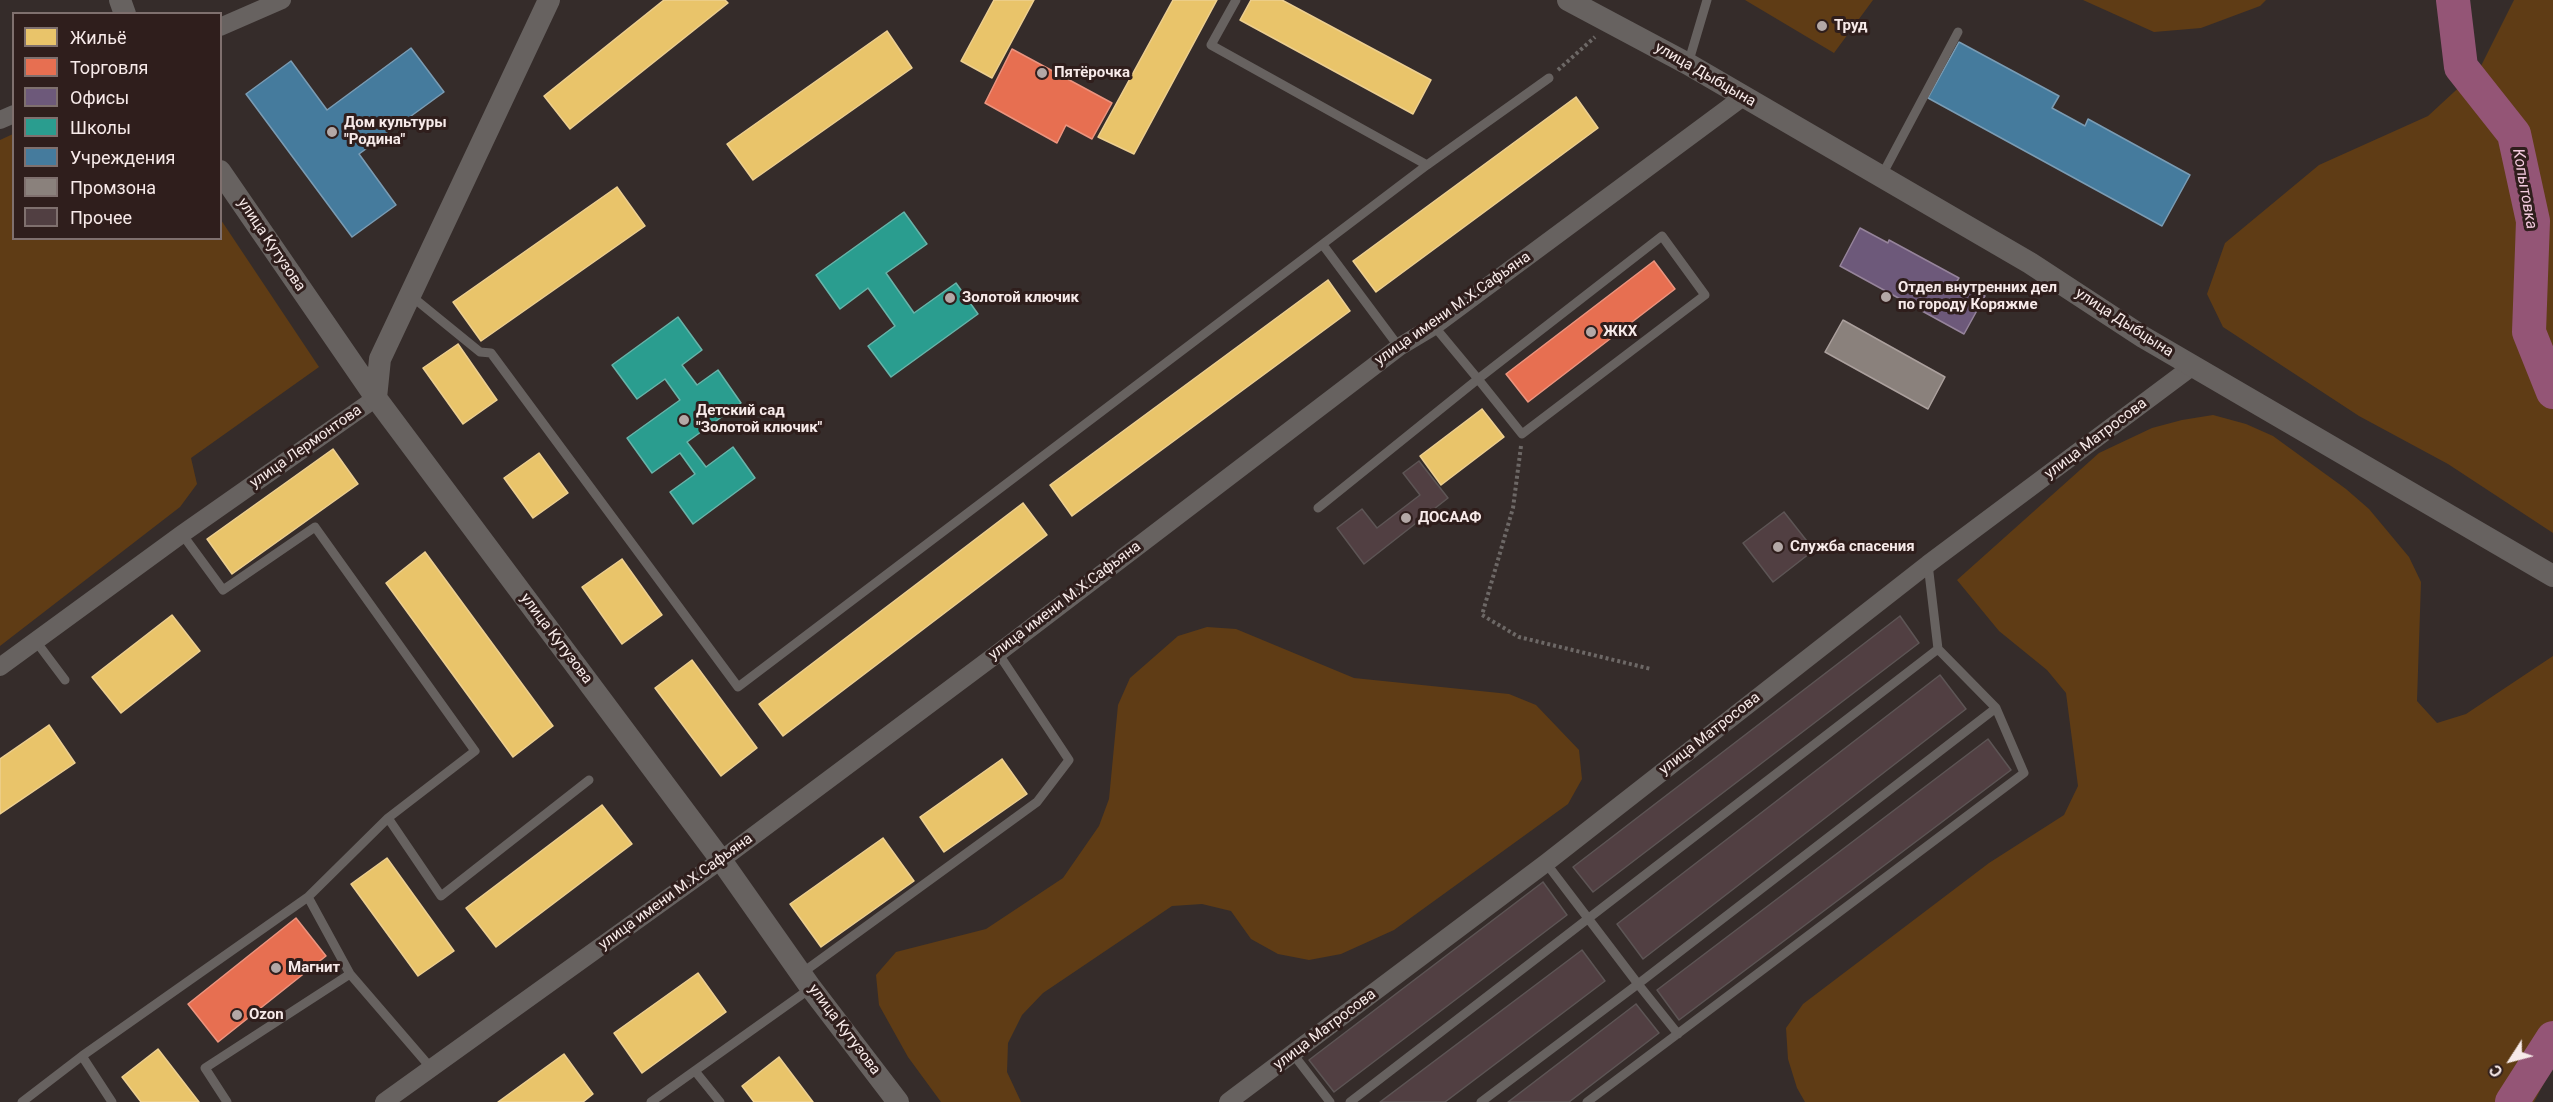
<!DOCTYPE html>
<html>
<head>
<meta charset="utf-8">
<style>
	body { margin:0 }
	#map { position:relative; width:2553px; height:1102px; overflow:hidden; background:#352c2a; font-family:Roboto,sans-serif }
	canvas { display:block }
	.legend { position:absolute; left:12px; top:12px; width:210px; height:228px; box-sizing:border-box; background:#2f1e1c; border:2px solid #7f706e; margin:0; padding:8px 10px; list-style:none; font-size:18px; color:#f7eae9 }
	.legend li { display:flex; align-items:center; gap:12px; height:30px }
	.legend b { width:30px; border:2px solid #7f706e }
	.north { position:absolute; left:2481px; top:1030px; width:60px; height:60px; -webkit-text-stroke:4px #2f1e1c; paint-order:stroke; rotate:234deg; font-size:16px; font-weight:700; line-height:24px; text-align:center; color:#f7eae9 }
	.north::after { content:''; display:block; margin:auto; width:21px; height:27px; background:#f7eae9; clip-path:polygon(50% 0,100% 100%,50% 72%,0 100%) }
</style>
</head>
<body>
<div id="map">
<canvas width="2553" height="1102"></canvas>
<ul class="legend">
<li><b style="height:16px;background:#e9c46a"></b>Жильё</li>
<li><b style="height:16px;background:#e76f51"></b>Торговля</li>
<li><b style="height:16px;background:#6d597a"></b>Офисы</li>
<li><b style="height:16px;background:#2a9d8f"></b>Школы</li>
<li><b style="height:16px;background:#457b9d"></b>Учреждения</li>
<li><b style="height:16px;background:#8a817c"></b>Промзона</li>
<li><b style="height:16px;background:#513f42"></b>Прочее</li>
</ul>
<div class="north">С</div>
</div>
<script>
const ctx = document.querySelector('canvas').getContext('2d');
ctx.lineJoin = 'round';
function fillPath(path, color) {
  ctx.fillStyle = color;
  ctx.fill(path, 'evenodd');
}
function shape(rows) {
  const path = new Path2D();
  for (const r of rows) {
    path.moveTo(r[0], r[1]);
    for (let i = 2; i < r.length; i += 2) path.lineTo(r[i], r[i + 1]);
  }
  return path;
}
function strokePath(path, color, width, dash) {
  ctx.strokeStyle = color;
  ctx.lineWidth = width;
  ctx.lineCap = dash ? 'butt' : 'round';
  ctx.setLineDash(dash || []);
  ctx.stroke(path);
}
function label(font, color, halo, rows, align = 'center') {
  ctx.font = font + ' Roboto,sans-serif';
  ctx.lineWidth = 6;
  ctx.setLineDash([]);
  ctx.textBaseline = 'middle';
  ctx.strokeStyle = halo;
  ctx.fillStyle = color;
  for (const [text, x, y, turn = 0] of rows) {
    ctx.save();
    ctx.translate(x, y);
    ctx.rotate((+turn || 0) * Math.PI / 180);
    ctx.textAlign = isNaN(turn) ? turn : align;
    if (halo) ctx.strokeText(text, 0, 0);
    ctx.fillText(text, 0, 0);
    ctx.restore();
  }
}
fillPath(shape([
	[1745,0,1873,0,1834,53],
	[2083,0,2266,0,2260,6,2201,28,2154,32],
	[2514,0,2553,0,2553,533,2448,464,2359,416,2223,327,2207,294,2225,243,2319,165,2428,116,2480,68],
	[13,134,14,238,220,238,221,220,319,367,191,458,197,484,180,507,0,646,0,140],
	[2213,415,2246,424,2273,436,2346,489,2369,509,2409,557,2421,582,2417,701,2437,723,2466,714,2553,656,2553,1066,2534,1102,1805,1102,1797,1088,1788,1059,1786,1028,1803,1004,1989,863,2064,815,2078,786,2066,693,2047,670,1999,631,1957,580,2099,453,2152,428,2182,420],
	[1207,627,1236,629,1354,678,1509,694,1536,705,1579,750,1582,779,1568,804,1394,930,1341,954,1309,960,1278,954,1251,939,1231,911,1202,904,1172,906,1043,993,1022,1015,1008,1043,1007,1072,1021,1102,941,1102,908,1057,879,1005,876,975,896,952,986,929,1063,878,1099,826,1109,799,1118,705,1130,678,1178,636]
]), '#5f3c15');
const homes = shape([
	[664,0,725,0,728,3,570,129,544,96,664,0],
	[994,0,1034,0,992,78,961,61,994,0],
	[1173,0,1217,0,1134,154,1098,137,1173,0],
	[1251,0,1282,0,1431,80,1413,114,1240,20,1251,0],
	[887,31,912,68,753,180,727,144,887,31],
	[1576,97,1598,128,1376,292,1353,261,1576,97],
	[617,187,645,226,481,341,453,302,617,187],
	[1328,280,1350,311,1072,516,1050,485,1328,280],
	[458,344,497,400,463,424,423,368,458,344],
	[1482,409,1504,437,1441,485,1420,456,1482,409],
	[333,449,358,484,232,574,207,539,333,449],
	[539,453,568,493,533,518,504,478,539,453],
	[1023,503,1047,535,783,736,759,704,1023,503],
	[425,552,553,726,513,757,386,583,425,552],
	[622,559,662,615,622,644,582,587,622,559],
	[172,615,200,651,121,713,92,677,172,615],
	[692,660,757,748,721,776,655,688,692,660],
	[49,725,75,763,0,814,0,759,49,725],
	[1002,759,1027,794,944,852,920,817,1002,759],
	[602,805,632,844,496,947,466,908,602,805],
	[883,838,914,881,821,947,790,904,883,838],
	[387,858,454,951,418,976,351,884,387,858],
	[698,973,726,1012,642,1073,614,1033,698,973],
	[158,1049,199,1102,141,1102,122,1077,158,1049],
	[564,1054,593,1094,583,1102,498,1102,564,1054],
	[779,1057,813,1102,754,1102,742,1086,779,1057]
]);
fillPath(homes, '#e9c46a');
strokePath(homes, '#edcf90', 1.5);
const shops = shape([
	[1012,49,1112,103,1092,139,1066,125,1057,143,985,103,1012,49],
	[1654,261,1675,289,1528,402,1506,374,1654,261],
	[296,918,326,956,218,1042,188,1004,296,918]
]);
fillPath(shops, '#e76f51');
strokePath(shops, '#ec947f', 1.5);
const offices = shape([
	[1860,228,1888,243,1889,240,1959,278,1957,281,1985,296,1964,334,1840,266,1860,228]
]);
fillPath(offices, '#6d597a');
strokePath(offices, '#96849b', 1.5);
const schools = shape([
	[904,212,927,244,886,273,914,313,956,283,978,314,891,377,868,346,895,326,868,288,840,309,816,275,904,212],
	[678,317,702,350,682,365,697,385,718,370,741,403,687,442,706,467,733,447,755,478,693,524,670,492,695,474,680,453,652,473,627,438,680,400,665,379,637,399,612,365,678,317]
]);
fillPath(schools, '#2a9d8f');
strokePath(schools, '#68b4aa', 1.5);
const public = shape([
	[1959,42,2059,96,2052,108,2085,126,2088,119,2190,175,2162,226,1928,98,1959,42],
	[411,48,444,92,359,154,396,205,352,237,246,94,291,61,327,110,411,48]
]);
fillPath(public, '#457b9d');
strokePath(public, '#7a9cb4', 1.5);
const industry = shape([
	[1843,320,1945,377,1928,409,1825,352,1843,320]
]);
fillPath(industry, '#8a817c');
strokePath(industry, '#aba09d', 1.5);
strokePath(shape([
	[2453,0,2461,67,2514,134,2533,221,2529,332,2553,392],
	[2512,1102,2553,1038]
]), '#945576', 34);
const building = shape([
	[1419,461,1448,498,1364,564,1337,528,1362,509,1377,528,1420,495,1403,473,1419,461],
	[1784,512,1814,550,1773,582,1743,543,1784,512],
	[1900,616,1919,643,1593,892,1573,867,1900,616],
	[1940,675,1966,709,1643,959,1617,924,1940,675],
	[1988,739,2011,770,1679,1020,1657,990,1988,739],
	[1543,882,1567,915,1334,1092,1309,1060,1543,882],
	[1582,950,1605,981,1445,1102,1380,1102,1582,950],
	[1636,1004,1659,1033,1569,1102,1508,1102,1636,1004]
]);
fillPath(building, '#513f42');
strokePath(building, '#5d5555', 1.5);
strokePath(shape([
	[1558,70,1595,37],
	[1521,446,1513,508,1482,615,1519,637,1651,669]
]), '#6d6866', 4, [3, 3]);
strokePath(shape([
	[1688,64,1707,0],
	[1427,165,1549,78],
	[1881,177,1958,32],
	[1323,245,1399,347],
	[410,295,480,352,491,353,738,687,1427,165,1211,45,1236,0],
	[1318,508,1478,379,1662,236,1705,295,1522,434,1478,379,1434,326],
	[1928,564,1938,649],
	[35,640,65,680],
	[388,818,441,896,589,780],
	[1546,863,1638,984,1996,708,2024,773,1587,1102],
	[308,897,350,974,431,1068],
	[802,973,1037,802,1069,760,998,653],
	[1293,1054,1330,1102],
	[82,1056,112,1102],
	[695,1071,720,1102],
	[22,1102,82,1056,308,897,388,818,475,751,315,527,223,590,182,534],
	[227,1102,205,1068,350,974],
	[651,1102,811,988],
	[1350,1102,1938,649,1996,708],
	[1481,1102,1638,984,1678,1034]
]), '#676260', 9);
strokePath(shape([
	[220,27,282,0],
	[0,120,14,114],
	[0,667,182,534,376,398],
	[384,1102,721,860,998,653,1399,347,1434,326,1743,97],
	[1228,1102,1546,863,1928,564,2193,366]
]), '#676260', 18);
strokePath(shape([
	[120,0,125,14],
	[1568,0,1688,64,2030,263,2143,337,2553,576],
	[220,171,376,398,721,860,811,988,898,1102],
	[376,398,380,359,549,0]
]), '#676260', 22);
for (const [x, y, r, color] of [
	[1822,26,6,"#b3a8a6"],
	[1042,73,6,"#b3a8a6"],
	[332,132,6,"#b3a8a6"],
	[1886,297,6,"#b3a8a6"],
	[950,298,6,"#b3a8a6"],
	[1591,332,6,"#b3a8a6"],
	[684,420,6,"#b3a8a6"],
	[1406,518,6,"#b3a8a6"],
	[1778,547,6,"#b3a8a6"],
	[276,968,6,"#b3a8a6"],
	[237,1015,6,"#b3a8a6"]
]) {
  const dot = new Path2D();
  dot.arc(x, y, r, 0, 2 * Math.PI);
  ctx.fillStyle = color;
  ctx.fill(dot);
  strokePath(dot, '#2f1e1c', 2);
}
label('bold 15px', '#f7eae9', '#2f1e1c', [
	["Труд",1834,26],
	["Пятёрочка",1054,73],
	["Дом культуры",344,123],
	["\"Родина\"",344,140],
	["Отдел внутренних дел",1898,288],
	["по городу Коряжме",1898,305],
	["Золотой ключик",962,298],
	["ЖКХ",1603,332],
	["Детский сад",696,411],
	["\"Золотой ключик\"",696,428],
	["ДОСААФ",1418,518],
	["Служба спасения",1790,547],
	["Магнит",288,968],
	["Ozon",249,1015]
], 'left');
label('15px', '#f7eae9', '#2f1e1c', [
	["улица Дыбцына",1705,75,30],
	["улица Кутузова",271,245,56],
	["улица имени М.Х.Сафьяна",1453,309,-35],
	["улица Дыбцына",2124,323,33],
	["улица Матросова",2096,439,-37],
	["улица Лермонтова",306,447,-35],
	["улица имени М.Х.Сафьяна",1065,601,-37],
	["улица Кутузова",556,639,53],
	["улица Матросова",1710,734,-38],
	["улица имени М.Х.Сафьяна",676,892,-36],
	["улица Кутузова",844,1030,53],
	["улица Матросова",1325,1030,-37]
]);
label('italic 16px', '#f3cade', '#2f1e1c', [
	["Копытовка",2524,189,80]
]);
</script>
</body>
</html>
